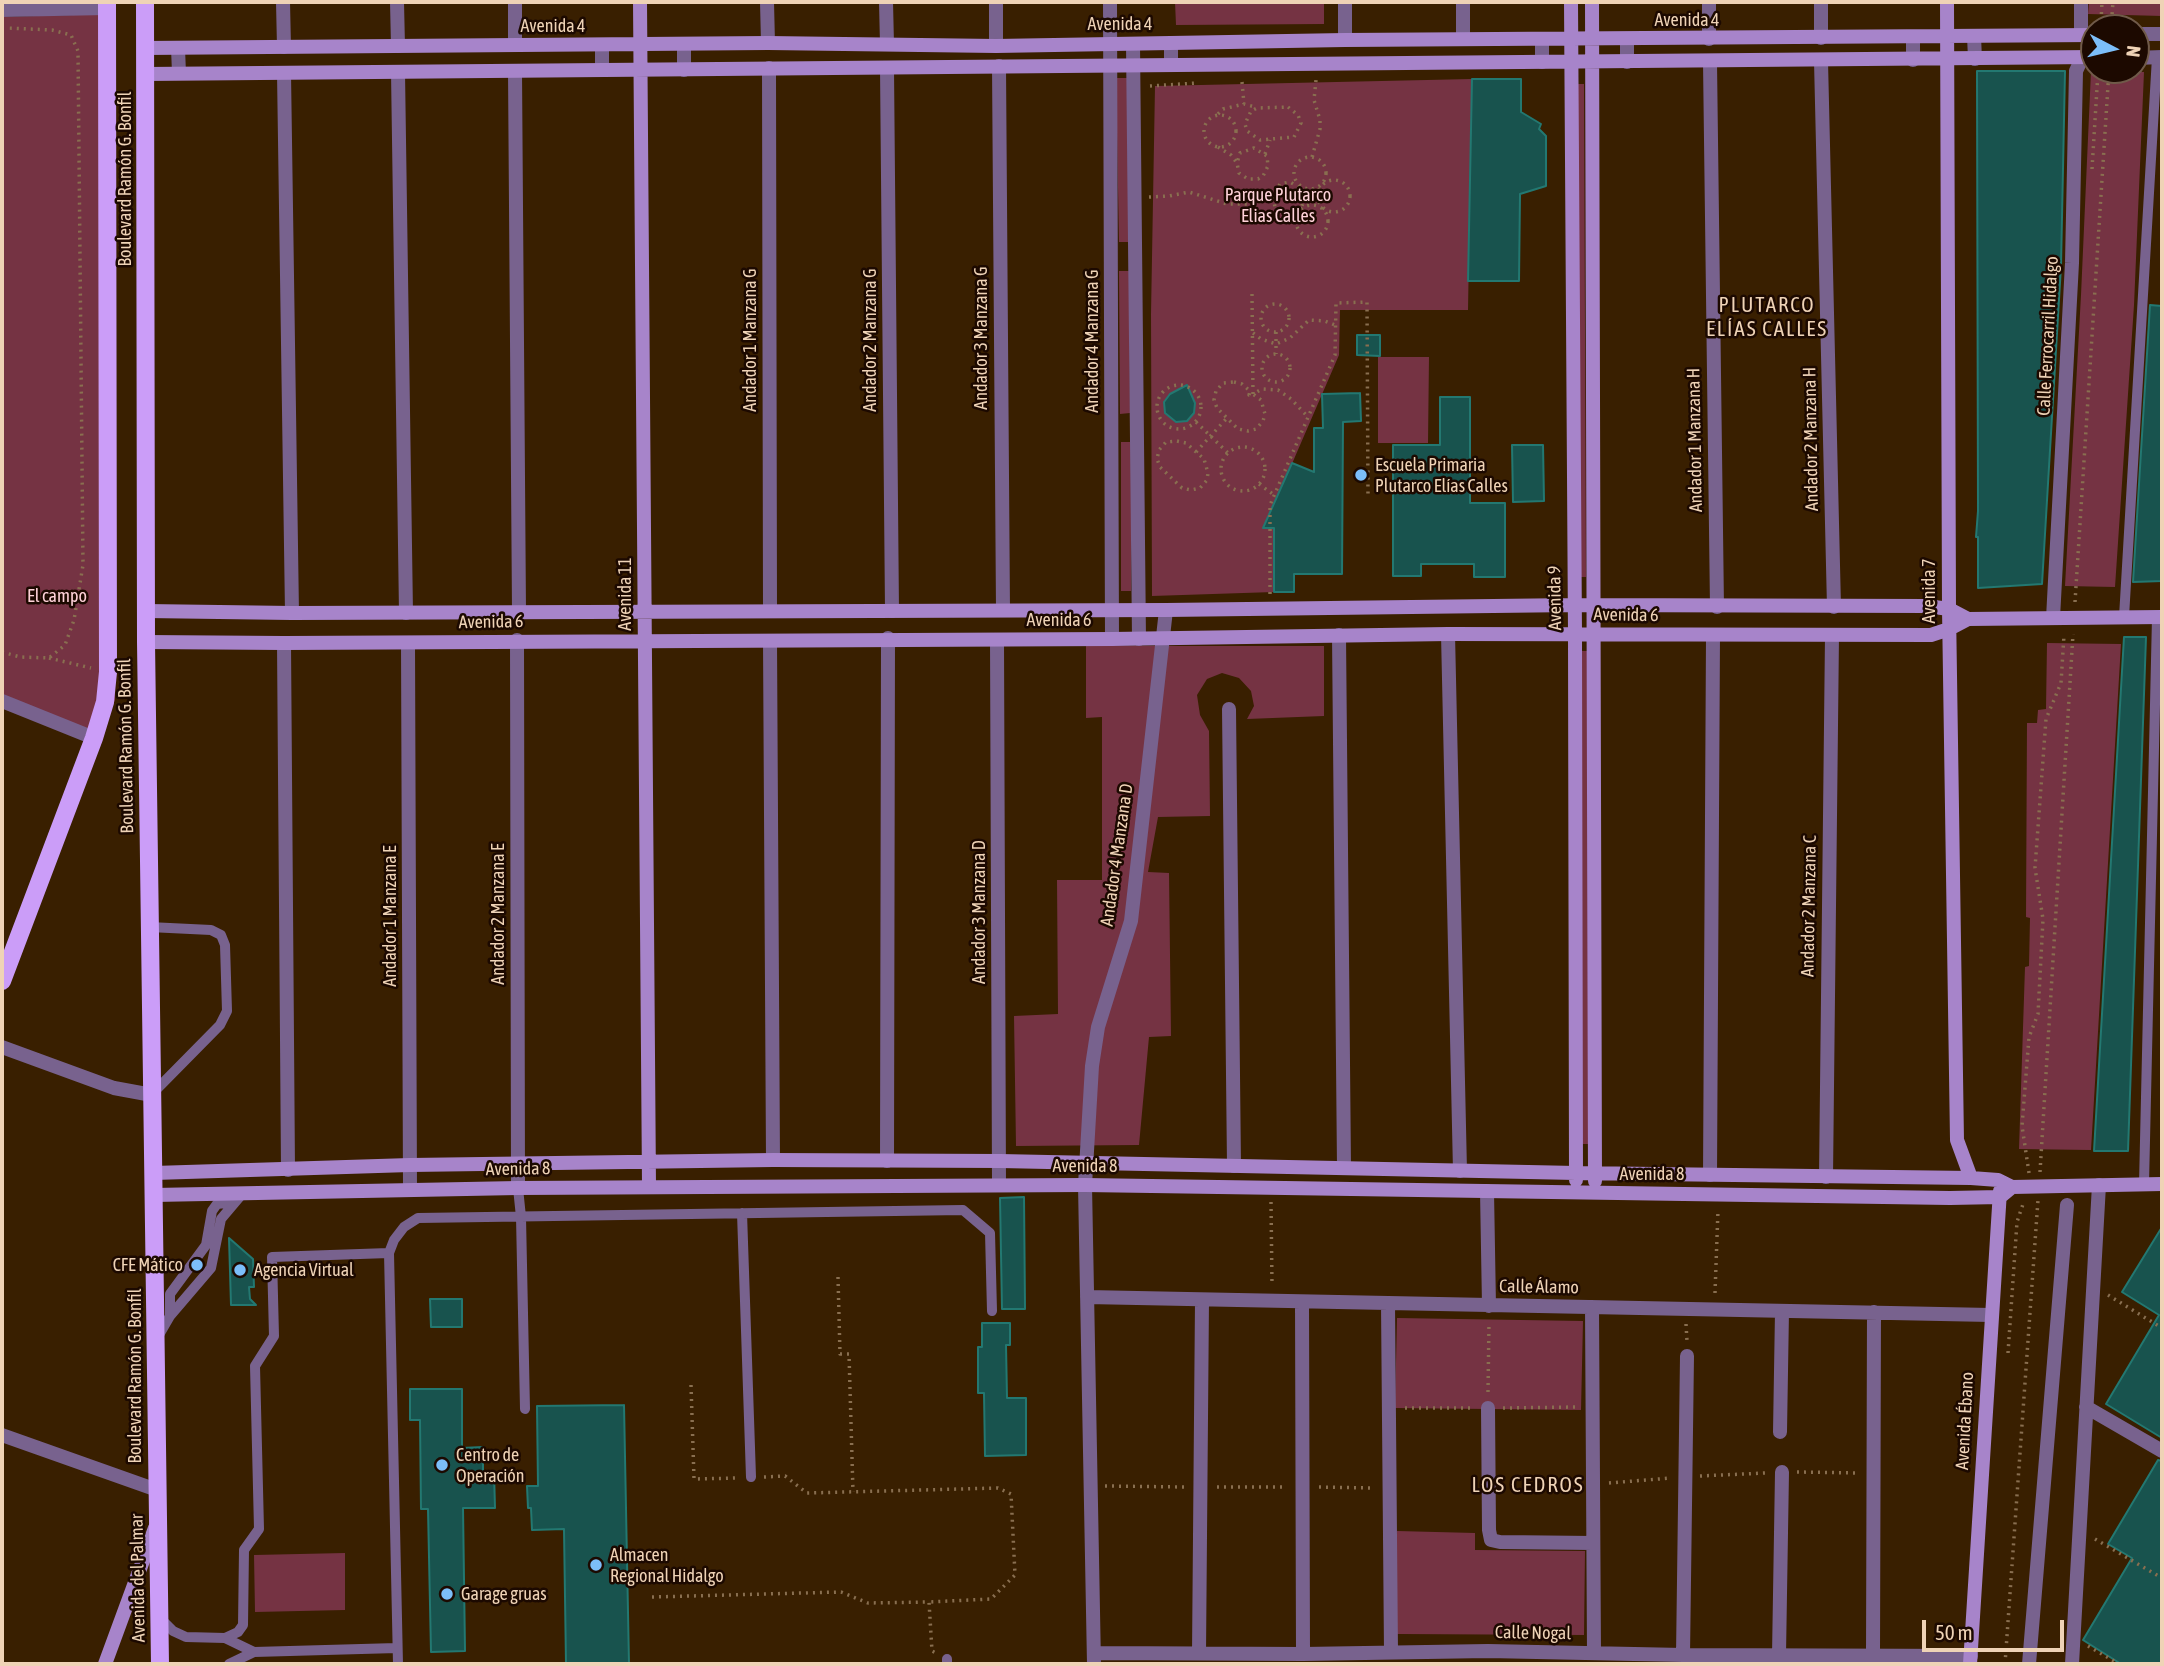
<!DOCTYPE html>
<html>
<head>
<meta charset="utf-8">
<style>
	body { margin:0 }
	#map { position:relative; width:2164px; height:1666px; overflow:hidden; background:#391f00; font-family:"Asap Condensed",sans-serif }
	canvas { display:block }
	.frame { position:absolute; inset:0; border:4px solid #efd3b6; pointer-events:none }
	.north { position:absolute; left:2080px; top:14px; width:70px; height:70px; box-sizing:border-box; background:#1c0900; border:2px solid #705a49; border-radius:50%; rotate:97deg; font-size:19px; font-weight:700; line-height:28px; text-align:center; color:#efd3b6 }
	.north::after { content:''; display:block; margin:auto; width:24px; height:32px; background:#7cbef9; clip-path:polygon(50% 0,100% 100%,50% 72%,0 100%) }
	.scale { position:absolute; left:1922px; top:1620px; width:142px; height:32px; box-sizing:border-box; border:4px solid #efd3b6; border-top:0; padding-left:9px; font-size:21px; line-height:24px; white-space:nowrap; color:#efd3b6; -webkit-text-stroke:5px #1c0900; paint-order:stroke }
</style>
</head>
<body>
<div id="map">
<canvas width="2164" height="1666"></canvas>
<div class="frame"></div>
<div class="north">N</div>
<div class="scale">50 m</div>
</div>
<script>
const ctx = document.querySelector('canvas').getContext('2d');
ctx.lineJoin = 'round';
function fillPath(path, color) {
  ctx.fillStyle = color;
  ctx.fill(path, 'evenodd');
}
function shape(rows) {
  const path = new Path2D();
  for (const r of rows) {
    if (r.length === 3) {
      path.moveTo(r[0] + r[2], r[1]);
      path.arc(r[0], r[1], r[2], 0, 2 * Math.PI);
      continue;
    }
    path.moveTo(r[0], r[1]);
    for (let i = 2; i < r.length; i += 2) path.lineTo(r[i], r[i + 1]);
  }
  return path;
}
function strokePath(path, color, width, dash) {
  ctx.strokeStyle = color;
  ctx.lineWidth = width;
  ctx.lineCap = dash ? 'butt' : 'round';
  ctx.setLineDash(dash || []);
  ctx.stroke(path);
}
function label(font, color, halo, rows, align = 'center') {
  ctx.font = font + ' "Asap Condensed",sans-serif';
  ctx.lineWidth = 5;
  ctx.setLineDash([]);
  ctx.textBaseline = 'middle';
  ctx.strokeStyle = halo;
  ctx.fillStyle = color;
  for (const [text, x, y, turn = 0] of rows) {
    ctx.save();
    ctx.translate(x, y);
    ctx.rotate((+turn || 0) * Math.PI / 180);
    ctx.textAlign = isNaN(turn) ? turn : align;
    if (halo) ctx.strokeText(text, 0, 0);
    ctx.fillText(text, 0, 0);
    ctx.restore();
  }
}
fillPath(shape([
	[1175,2,1324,2,1324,24,1176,25],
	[2089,2,2162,2,2162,16,2088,14],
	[109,14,115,700,100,737,2,698,2,17],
	[2091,71,2144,72,2134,305,2115,587,2065,586,2081,295],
	[1116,78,1127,78,1129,242,1119,242],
	[1472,79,1468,310,1340,310,1339,355,1275,503,1274,592,1152,596,1151,314,1155,86],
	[1577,84,1584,84,1586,577,1578,577],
	[1119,271,1129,271,1130,413,1120,414],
	[1378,357,1429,357,1428,443,1378,443],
	[1121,442,1131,442,1131,591,1121,591],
	[2047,643,2121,644,2091,1150,2019,1149,2025,967,2029,966,2030,918,2026,917,2027,723,2037,723,2038,710,2046,709],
	[1086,646,1324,646,1324,716,1247,719,1254,706,1251,691,1239,678,1222,673,1207,679,1197,695,1200,715,1209,731,1210,816,1158,817,1148,872,1169,873,1171,1036,1149,1037,1139,1145,1016,1146,1014,1016,1058,1014,1057,880,1102,880,1102,717,1086,718],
	[1581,651,1589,651,1588,1144,1581,1144],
	[1397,1318,1583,1321,1581,1410,1395,1408],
	[1397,1531,1475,1533,1475,1550,1585,1551,1584,1635,1397,1634],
	[345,1553,345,1610,255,1612,254,1555]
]), '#753343');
const building = shape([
	[1977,71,2065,71,2061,266,2042,584,1978,588,1978,537,1976,537,1978,511,1977,71],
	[1472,79,1521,79,1521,112,1541,124,1539,129,1546,136,1546,186,1520,194,1519,281,1468,281,1472,79],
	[2150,305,2162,306,2162,581,2133,582,2150,305],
	[1357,335,1380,335,1380,356,1357,355,1357,335],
	[1187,385,1195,403,1194,413,1187,421,1176,422,1165,413,1164,402,1170,394,1187,385],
	[1360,393,1361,421,1343,422,1342,574,1294,574,1294,592,1274,592,1274,528,1263,528,1292,463,1314,472,1314,428,1323,428,1322,394,1360,393],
	[1440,397,1470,397,1470,503,1505,503,1505,577,1474,577,1474,564,1421,564,1421,576,1393,576,1393,445,1440,445,1440,397],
	[1512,445,1543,445,1544,501,1513,502,1512,445],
	[2124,637,2146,637,2128,1151,2094,1151,2124,637],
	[1024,1197,1025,1309,1002,1309,1000,1198,1024,1197],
	[2162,1227,2162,1438,2106,1404,2159,1315,2122,1292,2162,1227],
	[229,1238,253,1259,254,1287,249,1287,250,1299,256,1305,231,1305,229,1238],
	[430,1299,462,1299,462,1327,431,1327,430,1299],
	[982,1323,1010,1323,1010,1345,1006,1345,1007,1398,1026,1398,1026,1455,985,1456,984,1393,978,1393,978,1347,982,1347,982,1323],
	[410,1389,462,1389,462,1448,483,1447,483,1472,494,1472,495,1508,463,1508,465,1651,431,1652,428,1509,421,1509,420,1420,410,1420,410,1389],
	[624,1405,629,1664,566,1664,564,1529,532,1530,531,1508,528,1508,527,1486,538,1486,537,1406,624,1405],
	[2158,1460,2162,1461,2162,1664,2121,1664,2083,1640,2132,1558,2108,1544,2158,1460]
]);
fillPath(building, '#18534e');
strokePath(building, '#237871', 2);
strokePath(shape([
	[2101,21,2102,2],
	[2111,28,2113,2],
	[1242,82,1244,104],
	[1150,86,1197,83],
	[1288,107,1298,115,1301,123,1294,137,1260,140,1247,131,1245,124,1251,111,1257,108,1288,107],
	[1218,114,1223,109,1244,104,1255,107],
	[1220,131,16],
	[1218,147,1231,155,1237,163,1239,173,1248,179,1258,179,1263,176,1268,166,1267,156,1254,148,1240,153,1237,163],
	[1265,154,1270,140],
	[1310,173,16],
	[1312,157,1320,129,1320,120,1314,100,1316,80],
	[2092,169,2098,72],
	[1334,196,16],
	[1149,197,1169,196,1189,192,1227,204,1253,204,1273,197,1280,184,1290,182,1303,190,1304,201,1300,210,1295,213,1284,213,1275,207,1273,197],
	[1312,221,16],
	[1252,294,1253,394,1262,389,1278,390,1291,399,1308,417],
	[1275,318,14],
	[1276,332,1276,354],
	[1253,333,1261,339,1276,344,1290,338,1309,320,1325,321,1335,325],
	[1276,368,14],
	[1234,382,1242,384,1250,391,1249,395,1253,394,1261,400,1265,414,1263,421,1256,429,1248,431,1238,429,1217,408,1214,400,1216,391,1223,383,1234,382],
	[1179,407,22],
	[1196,422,1228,453],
	[1177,441,1186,443,1204,459,1208,473,1207,480,1200,488,1191,490,1182,488,1160,467,1157,459,1159,450,1166,442,1177,441],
	[1243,469,22],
	[1196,452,1227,418],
	[1259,484,1274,495],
	[1270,594,1270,505,1335,355,1336,303,1367,302,1368,496],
	[2075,602,2109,70],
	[2,652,20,657,49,658,65,645,74,620,83,565,78,51,71,35,52,30,7,28],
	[49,658,91,668],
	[2040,1172,2073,634],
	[2029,1173,2022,1126,2029,1037,2038,1014,2043,919,2035,868,2046,719,2061,683,2064,635],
	[1271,1202,1272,1285],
	[838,1277,840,1354,849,1354,853,1492],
	[1715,1293,1718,1210],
	[2108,1295,2162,1328],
	[1686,1324,1687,1341],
	[2008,1353,2017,1222,2024,1201],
	[691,1385,694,1479,738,1478],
	[1488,1392,1489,1322],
	[1405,1408,1471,1408],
	[1503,1408,1576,1407],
	[1797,1472,1860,1473],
	[1700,1476,1765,1473],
	[764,1477,785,1476,807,1493,998,1488,1011,1494,1015,1575,991,1599,929,1602],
	[1609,1483,1671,1478],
	[1105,1486,1185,1487],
	[1217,1487,1287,1487],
	[1319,1487,1374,1488],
	[2095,1539,2162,1578],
	[652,1597,841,1592,868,1603,929,1602,932,1651,936,1653],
	[2088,1646,2119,1664],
	[2005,1664,2038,1200]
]), '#896f50', 3.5, [2, 5]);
strokePath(shape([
	[2124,617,2157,57],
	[149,927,211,930,221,935,225,945,227,1011,220,1025,152,1094],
	[2144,1184,2157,617],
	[518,1188,521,1217,525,1409],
	[742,1213,751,1477],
	[170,1316,170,1294,206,1245,212,1211,217,1204,234,1202],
	[159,1335,170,1316,211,1268,221,1219,243,1193],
	[159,1617,173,1631,186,1637,225,1638,254,1652],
	[225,1638,238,1632,243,1625,244,1550,259,1529,255,1366,274,1336,272,1257,389,1253],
	[947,1659,947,1664],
	[229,1664,254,1652,397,1648],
	[398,1664,389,1253,394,1240,404,1227,418,1218,963,1210,990,1233,992,1311]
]), '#78628e', 10);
strokePath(shape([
	[283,2,284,47],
	[397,2,398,46],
	[515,2,515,45],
	[767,2,768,43],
	[886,2,887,44],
	[1110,2,1112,639],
	[1345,2,1345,40],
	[1463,2,1463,39],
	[1821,2,1821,38],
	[2081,2,2081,35],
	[2,10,107,8],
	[2136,34,2162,34],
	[1974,36,1975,59],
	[1913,37,1913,60],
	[1709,39,1709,2],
	[1171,43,1171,65],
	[1133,44,1139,639],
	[602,45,602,70],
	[684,45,684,70],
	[996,46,996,2],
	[178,48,179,73],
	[2136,58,2162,57],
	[1821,61,1834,607],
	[1542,62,1542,39],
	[1627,62,1627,39],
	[1710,62,1717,607],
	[999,66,1003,610],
	[769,68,770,611],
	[887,68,892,611],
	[515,71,519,612],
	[398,72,406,613],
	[284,73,292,613],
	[2053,618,2072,263,2076,71,2082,58],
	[1448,634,1460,1171],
	[1339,635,1344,1168],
	[517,640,518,1188],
	[997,640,999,1185],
	[770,641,773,1160],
	[284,643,288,1170],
	[408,643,410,1190],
	[2,701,94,738],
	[1229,709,1234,1166],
	[2,1047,114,1088,152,1095],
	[887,1161,888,638],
	[1710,1175,1713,636],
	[1826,1177,1832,635],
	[1487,1191,1489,1306],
	[1087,1297,1991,1315],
	[1302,1302,1303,1654],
	[1388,1304,1391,1652],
	[1592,1307,1594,1653],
	[2086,1407,2162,1451],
	[1488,1408,1489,1530,1491,1540,1500,1542,1593,1543],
	[1780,1432,1782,1311],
	[2,1435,157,1490],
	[1094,1653,1303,1654,1488,1651,1683,1655,1971,1656],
	[1199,1653,1202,1300],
	[1683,1655,1687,1356],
	[1779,1655,1782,1472],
	[1873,1655,1874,1312],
	[1094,1664,1085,1185,1092,1066,1098,1027,1131,921,1166,610],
	[2029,1664,2067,1205],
	[2072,1664,2099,1185]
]), '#78628e', 14);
strokePath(shape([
	[640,2,649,1186],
	[1571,2,1575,634,1576,1180],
	[1592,2,1595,1181],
	[1947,2,1949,609,1957,1140,1971,1178],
	[145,48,768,43,996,46,1345,40,2094,35],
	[146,74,2094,57],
	[146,611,292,613,1166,610,1575,605,1927,606,1949,609,1968,619,2162,617],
	[146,642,284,643,1112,639,1448,634,1931,635,1949,629,1968,619],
	[154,1173,410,1165,773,1160,1000,1161,1576,1173,1971,1178,1998,1180,2012,1187,2162,1184],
	[154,1195,518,1188,1085,1185,1950,1198,2000,1197,2012,1187],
	[105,1664,155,1528],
	[1970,1664,2000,1191]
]), '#a784ca', 14);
strokePath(shape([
	[145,2,146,642,160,1664],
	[2,981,94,738,105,702,108,672,107,2]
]), '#cb9df8', 18);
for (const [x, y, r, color] of [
	[1361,475,7,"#7cbef9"],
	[197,1265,7,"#7cbef9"],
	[240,1270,7,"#7cbef9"],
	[442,1465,7,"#7cbef9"],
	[596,1565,7,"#7cbef9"],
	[447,1594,7,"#7cbef9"]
]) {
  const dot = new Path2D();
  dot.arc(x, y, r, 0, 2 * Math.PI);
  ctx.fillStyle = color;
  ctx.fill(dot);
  strokePath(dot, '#1c0900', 2.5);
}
label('18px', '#efd3b6', '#1c0900', [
	["Avenida 4",1687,20],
	["Avenida 4",1120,24],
	["Avenida 4",553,26],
	["Boulevard Ramón G. Bonfil",125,179,-90],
	["Calle Ferrocarril Hidalgo",2048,336,-87],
	["Andador 3 Manzana G",981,338,-90],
	["Andador 1 Manzana G",750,340,-90],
	["Andador 2 Manzana G",870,340,-90],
	["Andador 4 Manzana G",1092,341,-90],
	["Andador 2 Manzana H",1811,439,-91],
	["Andador 1 Manzana H",1695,440,-91],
	["Avenida 7",1929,591,-90],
	["Avenida 11",625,594,-90],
	["Avenida 9",1555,598,-91],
	["Avenida 6",1626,615,1],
	["Avenida 6",1059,620],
	["Avenida 6",491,622,-1],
	["Boulevard Ramón G. Bonfil",126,746,-91],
	["Andador 4 Manzana D",1117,855,-82],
	["Andador 2 Manzana C",1809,906,-89],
	["Andador 3 Manzana D",979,912,-90],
	["Andador 2 Manzana E",498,914,-90],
	["Andador 1 Manzana E",390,916,-90],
	["Avenida 8",1085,1166],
	["Avenida 8",518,1169,-1],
	["Avenida 8",1652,1174],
	["Calle Álamo",1539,1287,1],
	["Boulevard Ramón G. Bonfil",135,1376,-90],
	["Avenida Ébano",1965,1421,-87],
	["Avenida del Palmar",138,1578,-91],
	["Calle Nogal",1533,1633,1]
]);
label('18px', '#ffd2d9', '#1c0900', [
	["Parque Plutarco",1278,195],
	["Elias Calles",1278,216],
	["El campo",57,596]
]);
label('18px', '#efd3b6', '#1c0900', [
	["Escuela Primaria",1375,465],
	["Plutarco Elías Calles",1375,486],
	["CFE Mático",183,1265,"right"],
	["Agencia Virtual",254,1270],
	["Centro de",456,1455],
	["Operación",456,1476],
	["Almacen",610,1555],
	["Regional Hidalgo",610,1576],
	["Garage gruas",461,1594]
], 'left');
ctx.letterSpacing = '2px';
label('21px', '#efd3b6', '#1c0900', [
	["PLUTARCO",1767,305],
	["ELÍAS CALLES",1767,329],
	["LOS CEDROS",1528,1485]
]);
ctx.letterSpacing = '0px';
</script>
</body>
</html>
